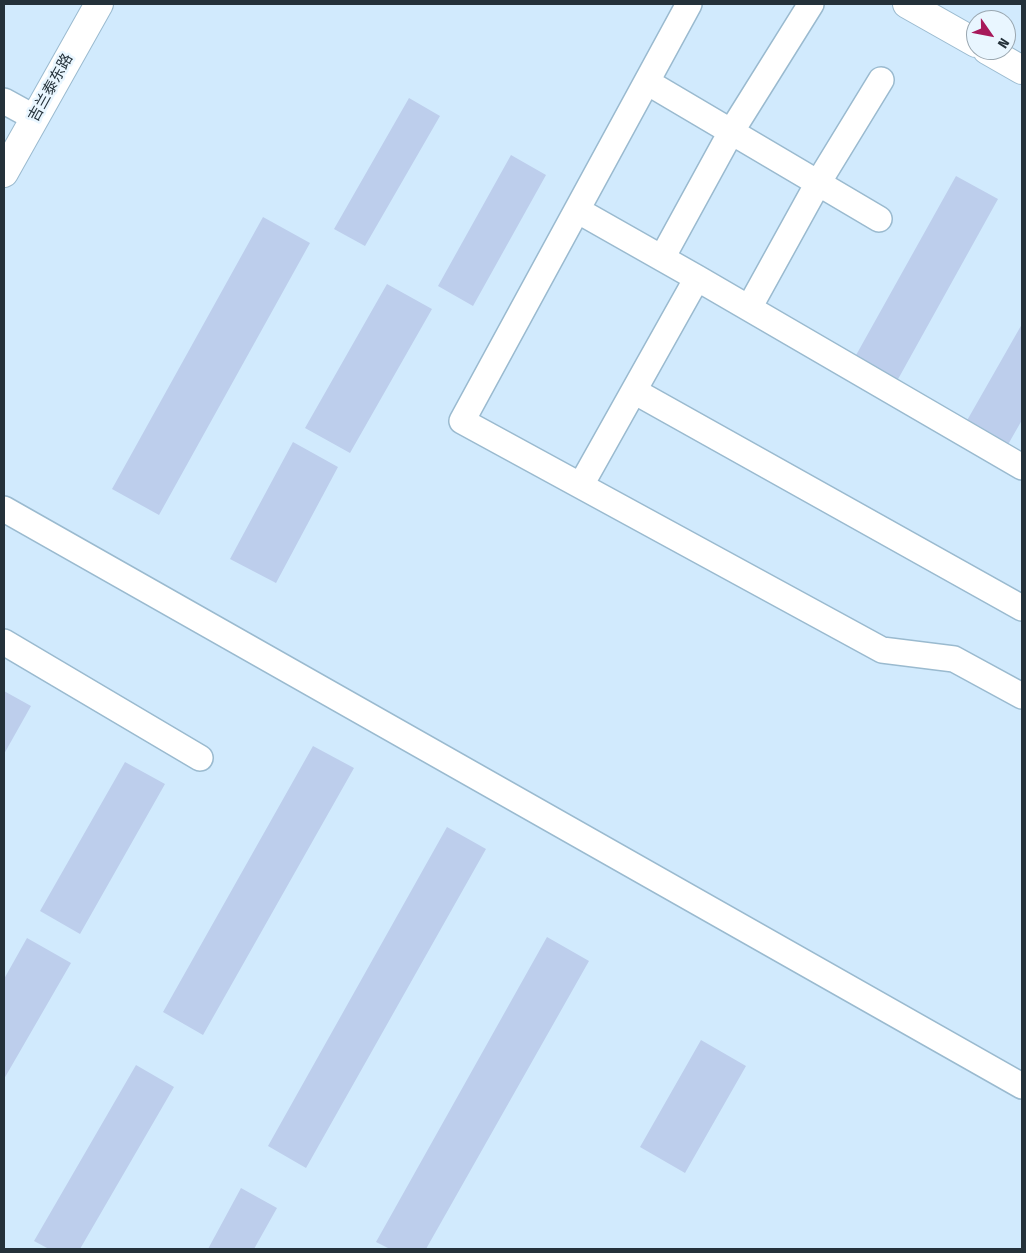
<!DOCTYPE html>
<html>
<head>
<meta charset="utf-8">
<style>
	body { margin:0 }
	#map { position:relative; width:1026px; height:1253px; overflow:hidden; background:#d1eafd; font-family:"Fira Sans Condensed",sans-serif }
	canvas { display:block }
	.frame { position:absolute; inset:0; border:5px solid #24313a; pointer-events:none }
	.north { position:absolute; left:966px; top:10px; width:50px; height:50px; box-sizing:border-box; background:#e9f6ff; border:1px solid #9aa7b0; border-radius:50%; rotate:123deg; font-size:14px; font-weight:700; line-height:20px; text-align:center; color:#24313a }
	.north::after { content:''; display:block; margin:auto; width:18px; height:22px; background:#a7195a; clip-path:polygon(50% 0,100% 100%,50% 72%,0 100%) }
</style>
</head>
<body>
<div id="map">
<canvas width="1026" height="1253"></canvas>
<div class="frame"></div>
<div class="north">N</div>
</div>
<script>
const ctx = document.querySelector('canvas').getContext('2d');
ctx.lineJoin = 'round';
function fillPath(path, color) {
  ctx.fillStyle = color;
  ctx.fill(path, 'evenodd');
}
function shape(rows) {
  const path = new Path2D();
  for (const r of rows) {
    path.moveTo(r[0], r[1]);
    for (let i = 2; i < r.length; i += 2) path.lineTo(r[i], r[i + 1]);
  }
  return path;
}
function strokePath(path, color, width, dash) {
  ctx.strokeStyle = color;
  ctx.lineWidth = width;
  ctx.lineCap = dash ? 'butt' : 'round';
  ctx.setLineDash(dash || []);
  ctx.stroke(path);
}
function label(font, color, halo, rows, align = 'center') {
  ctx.font = font + ' "Fira Sans Condensed","Noto Sans SC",sans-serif';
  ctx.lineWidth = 5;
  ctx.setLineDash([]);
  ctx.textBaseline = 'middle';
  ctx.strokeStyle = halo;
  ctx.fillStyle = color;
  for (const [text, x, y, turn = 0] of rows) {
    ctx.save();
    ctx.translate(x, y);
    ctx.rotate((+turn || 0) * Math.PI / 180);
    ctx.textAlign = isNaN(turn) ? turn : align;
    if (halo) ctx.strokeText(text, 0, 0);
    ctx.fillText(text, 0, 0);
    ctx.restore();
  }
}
fillPath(shape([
	[409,98,440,116,365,246,334,229],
	[511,155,546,175,473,306,438,286],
	[956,176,998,199,897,381,855,357],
	[263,217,310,243,159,515,112,489],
	[387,284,432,309,350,453,305,428],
	[1022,324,1022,420,1006,448,965,424],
	[293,442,338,467,276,583,230,559],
	[4,691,31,706,4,754],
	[313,746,354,768,203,1035,163,1012],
	[125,762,165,784,80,934,40,911],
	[447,827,486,849,306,1168,268,1146],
	[547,937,589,961,426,1249,390,1249,376,1242],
	[27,938,71,963,4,1079,4,979],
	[701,1040,746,1066,685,1173,640,1147],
	[136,1065,174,1087,80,1249,49,1249,34,1241],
	[241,1188,277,1208,254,1249,208,1249]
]), '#bdceec');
const minor = shape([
	[689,4,462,421,882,650,954,659,1022,696],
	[647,82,879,219],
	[4,101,35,118],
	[577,210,697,278,1022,467],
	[662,258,731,132,811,4],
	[749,308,818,183,881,80],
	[634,391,1022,608],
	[581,485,697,278],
	[4,509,1022,1086],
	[4,642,200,758]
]);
const tertiary = shape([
	[907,4,976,43],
	[987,50,1022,70],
	[4,173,99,4]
]);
strokePath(minor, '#9abacf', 28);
strokePath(tertiary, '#9abacf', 30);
strokePath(minor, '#fff', 25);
strokePath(tertiary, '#fff', 28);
label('15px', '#24313a', '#e9f6ff', [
	["吉兰泰东路",51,88,-61]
]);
</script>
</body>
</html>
